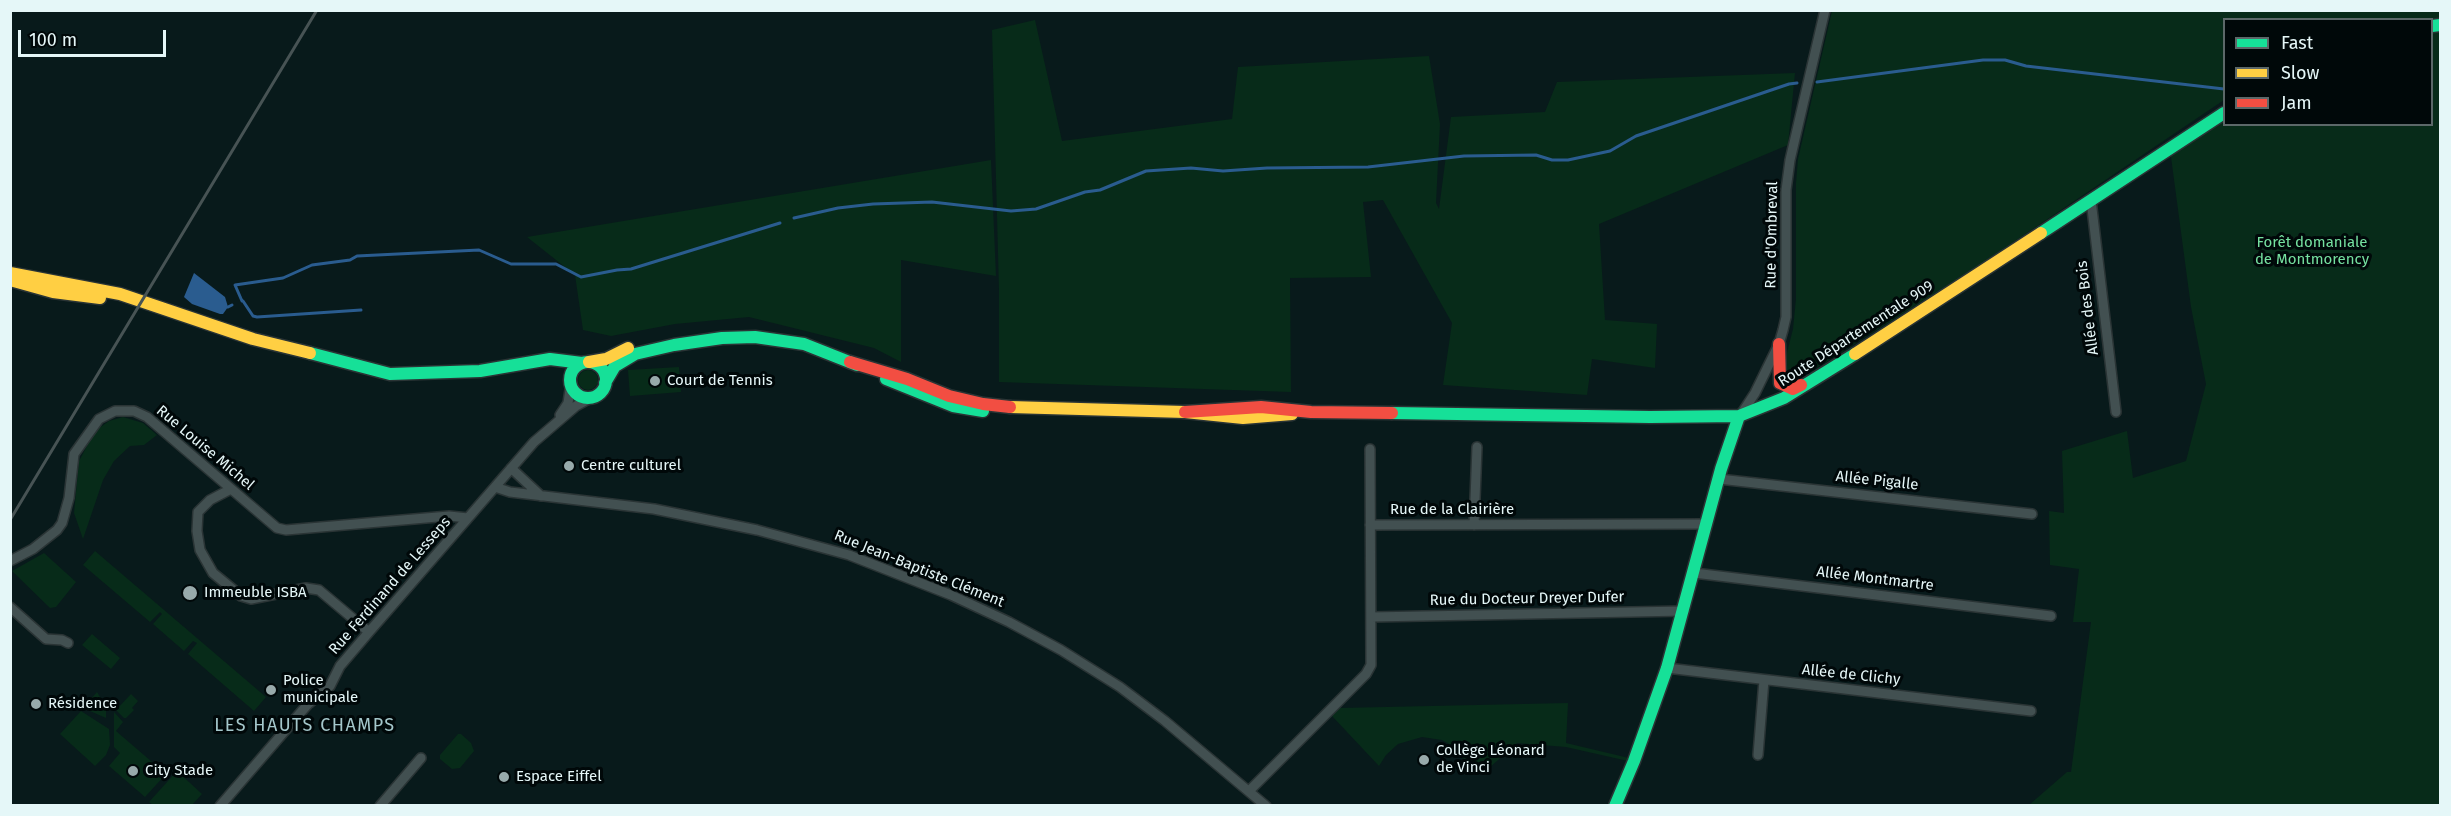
<!DOCTYPE html>
<html>
<head>
<meta charset="utf-8">
<style>
	body { margin:0 }
	#map { position:relative; width:2451px; height:816px; overflow:hidden; background:#081a1b; font-family:"Fira Sans",sans-serif }
	canvas { display:block }
	.frame { position:absolute; inset:0; border:12px solid #e5f7f8; pointer-events:none }
	.legend { position:absolute; left:2223px; top:18px; width:210px; height:108px; box-sizing:border-box; background:#000809; border:2px solid #5c6869; margin:0; padding:8px 10px; list-style:none; font-size:18px; color:#e5f7f8 }
	.legend li { display:flex; align-items:center; gap:12px; height:30px }
	.legend b { width:30px; border:2px solid #5c6869 }
	.scale { position:absolute; left:18px; top:30px; width:148px; height:27px; box-sizing:border-box; border:3px solid #e5f7f8; border-top:0; padding-left:8px; font-size:18px; line-height:21px; white-space:nowrap; color:#e5f7f8; -webkit-text-stroke:4px #000809; paint-order:stroke }
</style>
</head>
<body>
<div id="map">
<canvas width="2451" height="816"></canvas>
<div class="frame"></div>
<ul class="legend">
<li><b style="height:8px;background:#16e098"></b>Fast</li>
<li><b style="height:8px;background:#ffcf43"></b>Slow</li>
<li><b style="height:8px;background:#f24e42"></b>Jam</li>
</ul>
<div class="scale">100 m</div>
</div>
<script>
const ctx = document.querySelector('canvas').getContext('2d');
ctx.lineJoin = 'round';
function fillPath(path, color) {
  ctx.fillStyle = color;
  ctx.fill(path, 'evenodd');
}
function shape(rows) {
  const path = new Path2D();
  for (const r of rows) {
    if (r.length === 3) {
      path.moveTo(r[0] + r[2], r[1]);
      path.arc(r[0], r[1], r[2], 0, 2 * Math.PI);
      continue;
    }
    path.moveTo(r[0], r[1]);
    for (let i = 2; i < r.length; i += 2) path.lineTo(r[i], r[i + 1]);
  }
  return path;
}
function strokePath(path, color, width, dash) {
  ctx.strokeStyle = color;
  ctx.lineWidth = width;
  ctx.lineCap = dash ? 'butt' : 'round';
  ctx.setLineDash(dash || []);
  ctx.stroke(path);
}
function label(font, color, halo, rows, align = 'center') {
  ctx.font = font + ' "Fira Sans",sans-serif';
  ctx.lineWidth = 6;
  ctx.setLineDash([]);
  ctx.textBaseline = 'middle';
  ctx.strokeStyle = halo;
  ctx.fillStyle = color;
  for (const [text, x, y, turn = 0] of rows) {
    ctx.save();
    ctx.translate(x, y);
    ctx.rotate((+turn || 0) * Math.PI / 180);
    ctx.textAlign = isNaN(turn) ? turn : align;
    if (halo) ctx.strokeText(text, 0, 0);
    ctx.fillText(text, 0, 0);
    ctx.restore();
  }
}
fillPath(shape([
	[1832,11,2440,11,2440,805,2029,805,2067,772,2071,772,2091,622,2073,622,2079,569,2050,565,2049,511,2064,513,2062,451,2127,431,2133,478,2186,461,2206,384,2191,307,2169,142,2224,109,2224,124,2432,124,2432,20,2224,20,2224,100,1975,268,1791,384,1786,380,1782,372,1793,329,1796,299,1796,183,1798,159],
	[1035,20,1062,141,1232,119,1238,67,1429,56,1440,124,1436,203,1439,209,1451,117,1545,112,1557,82,1795,73,1788,145,1599,224,1605,320,1657,324,1655,368,1592,359,1587,395,1443,385,1452,323,1383,200,1363,202,1371,277,1290,278,1291,392,999,382,999,290,992,30],
	[991,160,996,276,901,260,901,362,874,348,749,317,675,324,611,336,583,330,575,275,527,237],
	[679,367,681,392,630,396,628,370],
	[588,380,10],
	[123,417,143,423,157,435,144,445,130,446,114,461,103,480,83,539,74,513,79,461,95,431,109,421],
	[95,551,266,697,254,711,188,654,197,643,193,641,184,651,153,624,162,614,160,612,150,622,83,565],
	[44,553,76,582,56,607,50,608,12,571],
	[92,634,120,658,111,669,82,645],
	[97,692,106,707,106,718,83,708],
	[131,694,138,701,132,708,134,710,126,718,124,718,116,710],
	[1568,703,1566,743,1629,758,1628,761,1566,747,1517,743,1488,769,1470,772,1463,757,1453,746,1442,740,1422,737,1398,744,1386,755,1379,766,1332,716,1340,708],
	[81,711,109,729,110,745,106,755,95,766,60,734],
	[114,712,123,722,116,731,166,774,145,797,109,766,120,753,114,747],
	[458,734,461,734,471,743,474,751,460,768,452,769,440,759,440,755],
	[177,771,202,794,192,805,153,805,149,802]
]), '#072b19');
fillPath(shape([
	[194,273,225,297,228,307,223,314,220,314,192,304,184,297]
]), '#2a5c8f');
strokePath(shape([
	[1817,82,1983,60,2005,60,2026,66,2224,89],
	[794,218,838,208,873,204,932,202,1011,211,1036,209,1085,192,1100,190,1146,171,1191,168,1223,171,1267,168,1368,167,1464,156,1536,155,1552,160,1568,160,1610,151,1636,136,1789,84,1797,83],
	[242,301,235,285,283,278,312,265,350,260,357,256,479,250,511,264,556,264,581,277,617,270,631,269,780,223],
	[243,301,253,316,257,317,361,310],
	[228,307,232,305]
]), '#2a5c8f', 3);
const street = shape([
	[2091,200,2116,412],
	[560,415,568,403,571,383],
	[1740,416,1755,393,1779,344,1783,330,1786,317,1786,190,1790,160,1825,10],
	[511,468,541,496],
	[1719,479,2032,514],
	[495,487,510,492,654,509,757,530,849,555,951,595,1009,622,1061,650,1120,687,1165,721,1266,806],
	[231,489,210,500,198,512,197,531,200,550,213,573,241,596,251,599,306,588,319,590,369,632],
	[1370,525,1707,524],
	[1474,525,1477,447],
	[10,561,33,549,57,530,62,523,69,498,74,454,99,419,115,411,134,411,147,417,277,528,286,530,449,516,468,518],
	[1694,573,2051,616],
	[10,607,46,639,62,640,68,643],
	[1371,617,1684,611],
	[1667,668,2031,711],
	[1758,755,1764,680],
	[1249,791,1366,674,1371,665,1370,449],
	[220,806,308,704,330,686,340,666,369,632,534,442,576,406,594,396],
	[380,806,421,758]
]);
const fast = shape([
	[2432,26,2440,25],
	[2041,233,2224,113],
	[310,353,390,374,480,371,550,359,582,363],
	[588,380,18],
	[886,379,953,406,983,411],
	[605,383,615,366,635,354,674,345,722,338,755,337,804,344,857,365],
	[1392,413,1650,417,1739,416,1784,398,1855,354],
	[1615,806,1634,761,1667,668,1721,469,1739,416]
]);
const slow = shape([
	[10,273,120,294,253,339,310,353],
	[10,280,53,292,100,298],
	[1855,354,2041,233],
	[589,362,606,359,628,348],
	[1010,407,1185,412,1243,418,1292,414]
]);
const jam = shape([
	[1779,344,1780,383,1793,389,1801,385],
	[850,362,907,379,949,396,983,404,1010,407],
	[1185,412,1261,407,1311,412,1392,413]
]);
strokePath(street, '#2a3435', 12);
strokePath(fast, '#2a3435', 15);
strokePath(slow, '#2a3435', 15);
strokePath(jam, '#2a3435', 15);
strokePath(street, '#425051', 9);
strokePath(fast, '#16e098', 12);
strokePath(slow, '#ffcf43', 12);
strokePath(jam, '#f24e42', 12);
strokePath(shape([
	[10,520,317,10]
]), '#475354', 3);
for (const [x, y, r, color] of [
	[655,381,6,"#98aaab"],
	[569,466,6,"#98aaab"],
	[190,593,8,"#98aaab"],
	[271,690,6,"#98aaab"],
	[36,704,6,"#98aaab"],
	[1424,760,6,"#98aaab"],
	[133,771,6,"#98aaab"],
	[504,777,6,"#98aaab"]
]) {
  const dot = new Path2D();
  dot.arc(x, y, r, 0, 2 * Math.PI);
  ctx.fillStyle = color;
  ctx.fill(dot);
  strokePath(dot, '#000809', 2);
}
label('15px', '#e5f7f8', '#000809', [
	["Rue d'Ombreval",1772,235,-89],
	["Allée des Bois",2088,308,-97],
	["Route Départementale 909",1856,334,-33],
	["Rue Louise Michel",205,448,40],
	["Allée Pigalle",1877,481,6],
	["Rue de la Clairière",1452,510],
	["Rue Jean-Baptiste Clément",919,569,22],
	["Allée Montmartre",1875,579,7],
	["Rue Ferdinand de Lesseps",390,586,-49],
	["Rue du Docteur Dreyer Dufer",1527,599,-1],
	["Allée de Clichy",1851,675,6]
]);
label('15px', '#75e1a0', '#000809', [
	["Forêt domaniale",2312,243],
	["de Montmorency",2312,260]
]);
label('15px', '#e5f7f8', '#000809', [
	["Court de Tennis",667,381],
	["Centre culturel",581,466],
	["Immeuble ISBA",204,593],
	["Police",283,681],
	["municipale",283,698],
	["Résidence",48,704],
	["Collège Léonard",1436,751],
	["de Vinci",1436,768],
	["City Stade",145,771],
	["Espace Eiffel",516,777]
], 'left');
ctx.letterSpacing = '1.5px';
label('18px', '#a4c7cb', '#000809', [
	["LES HAUTS CHAMPS",305,726]
]);
ctx.letterSpacing = '0px';
</script>
</body>
</html>
